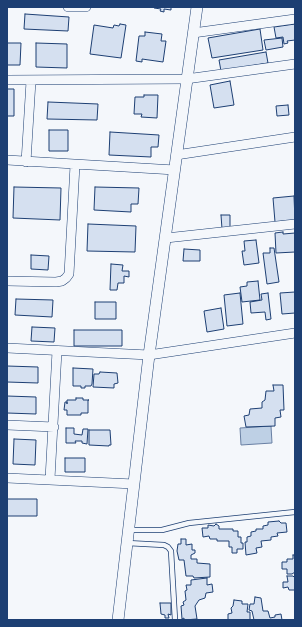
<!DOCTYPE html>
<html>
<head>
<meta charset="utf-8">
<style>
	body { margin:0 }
	#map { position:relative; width:302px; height:627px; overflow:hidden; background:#f4f7fb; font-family:Signika,sans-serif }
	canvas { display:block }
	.frame { position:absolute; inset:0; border:8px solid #1d3f73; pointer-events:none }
</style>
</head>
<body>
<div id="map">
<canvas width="302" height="627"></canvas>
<div class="frame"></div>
</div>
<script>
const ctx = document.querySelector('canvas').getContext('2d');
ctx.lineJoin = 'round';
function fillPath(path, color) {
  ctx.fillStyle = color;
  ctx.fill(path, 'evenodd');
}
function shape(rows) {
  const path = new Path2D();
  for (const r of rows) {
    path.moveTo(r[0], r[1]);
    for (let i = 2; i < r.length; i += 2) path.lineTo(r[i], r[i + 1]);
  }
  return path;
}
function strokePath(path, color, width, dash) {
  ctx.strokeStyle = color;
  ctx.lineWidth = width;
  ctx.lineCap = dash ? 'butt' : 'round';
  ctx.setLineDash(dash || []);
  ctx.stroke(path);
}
const water = shape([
	[271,426,272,443,241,445,240,428,271,426]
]);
fillPath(water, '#bed0e5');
strokePath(water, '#687fa3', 1);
const building = shape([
	[155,7,171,7,171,10,164,9,164,12,160,11,161,9,154,8,155,7],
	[25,14,69,17,68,31,24,29,25,14],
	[120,24,126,25,121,58,90,54,94,25,113,28,114,25,119,26,120,24],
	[295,24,295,40,287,41,288,43,284,44,283,37,276,38,274,27,295,24],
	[260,29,263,50,212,58,208,38,260,29],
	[145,32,162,34,161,41,166,41,163,62,142,59,142,62,136,61,139,36,145,36,145,32],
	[282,38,283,47,266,50,264,40,282,38],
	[7,43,21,43,20,65,7,65,7,43],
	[36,43,67,44,67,68,36,67,36,43],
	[266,52,268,63,221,71,219,60,266,52],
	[230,81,234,105,214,108,210,85,230,81],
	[7,89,14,89,14,116,7,116,7,89],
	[144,95,158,95,157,118,141,117,142,114,134,114,135,97,144,97,144,95],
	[48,102,98,104,97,120,47,119,48,102],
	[288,105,289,115,277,116,276,106,288,105],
	[49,130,68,130,68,151,49,151,49,130],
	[110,132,159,135,158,147,151,147,151,157,109,155,110,132],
	[14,187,61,188,60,220,13,218,14,187],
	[95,187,139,188,138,204,131,204,131,212,94,210,95,187],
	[294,196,295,220,275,222,273,198,294,196],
	[221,215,230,215,230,229,222,229,221,215],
	[88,224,136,226,135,252,87,251,88,224],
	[283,232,283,234,295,233,295,252,276,253,275,233,283,232],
	[256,240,259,263,244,265,242,251,245,251,244,241,256,240],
	[270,248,274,248,279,282,267,284,263,253,270,253,270,248],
	[184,249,200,250,200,261,183,261,184,249],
	[31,255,49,256,48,270,31,269,31,255],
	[111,264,123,265,122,271,129,271,129,277,124,276,124,283,118,283,117,290,110,290,111,264],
	[258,281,260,300,242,302,240,287,247,286,247,282,258,281],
	[295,292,295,313,282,314,280,293,295,292],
	[240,293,243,324,227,326,224,295,240,293],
	[268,293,271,319,266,320,265,312,251,313,250,302,262,300,261,294,268,293],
	[16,299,53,300,52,317,15,315,16,299],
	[95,302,116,302,116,319,95,319,95,302],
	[221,308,224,329,207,332,204,311,221,308],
	[32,327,55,328,54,342,31,341,32,327],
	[74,330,122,330,122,346,74,346,74,330],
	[7,366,38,367,38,383,7,382,7,366],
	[73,368,93,369,92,384,91,386,85,386,85,388,81,388,81,386,73,386,73,368],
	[100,372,117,373,118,383,114,384,114,388,93,387,94,374,99,374,100,372],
	[273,385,283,385,284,410,280,410,281,417,275,418,275,426,246,427,244,416,249,415,250,409,262,408,262,402,265,400,266,391,274,391,273,385],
	[7,396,36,397,36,414,7,413,7,396],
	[76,398,83,398,83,400,89,400,88,400,88,413,81,413,81,415,67,415,67,410,64,410,65,402,67,402,67,404,67,400,76,400,76,398],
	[66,428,74,428,74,434,82,435,83,429,88,429,87,444,82,443,82,441,75,441,76,443,66,443,66,428],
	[89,430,110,430,111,445,109,445,109,446,89,445,89,430],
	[14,439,36,440,35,465,13,464,14,439],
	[65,458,85,458,85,472,65,472,65,458],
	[7,499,37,499,37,516,7,516,7,499],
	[279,521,281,523,286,523,287,532,277,533,278,536,271,537,271,540,261,541,262,547,256,548,257,553,246,555,245,542,247,542,247,537,251,536,251,532,256,531,256,529,263,529,263,526,268,525,268,522,279,521],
	[216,524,219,526,219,529,233,529,233,531,238,531,238,537,241,537,241,543,243,543,243,549,237,549,237,553,232,553,232,547,229,547,229,541,217,541,217,539,210,539,209,536,203,537,202,528,208,528,208,525,214,526,216,524],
	[181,539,186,539,186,545,192,544,192,550,195,550,195,553,191,555,191,559,197,559,197,563,210,564,210,577,194,578,193,576,186,576,184,560,179,560,177,551,178,544,181,544,181,539],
	[293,555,295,555,295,572,292,574,287,574,287,569,282,569,282,562,287,562,287,559,293,559,293,555],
	[287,576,293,576,295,578,295,590,289,590,288,587,283,588,283,582,288,582,287,576],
	[207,578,207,585,212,584,213,592,206,593,205,598,199,600,195,606,197,619,184,620,184,618,182,619,181,606,184,605,183,602,186,600,185,591,187,590,186,585,191,585,191,580,207,578],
	[255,597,261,598,263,611,268,611,270,618,275,617,275,615,281,614,282,620,254,620,252,611,249,610,250,604,254,604,255,597],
	[234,600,242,601,242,604,248,604,247,612,250,612,250,620,228,620,228,614,232,613,231,608,233,606,234,600],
	[160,603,171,603,171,615,168,614,169,618,165,618,165,615,161,614,160,603]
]);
fillPath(building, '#d5e0f0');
strokePath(building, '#1d3f73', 1);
const service = shape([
	[128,530,162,530,189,523,295,512],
	[127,543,164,545,168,547,171,551,175,620]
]);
const minor = shape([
	[68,7,86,7],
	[193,33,295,19],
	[7,80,186,79,295,64],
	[176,155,295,137],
	[7,160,175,170],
	[26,162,31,81],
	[166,238,295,224],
	[7,281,56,282,62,281,66,278,69,274,75,165],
	[7,348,149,355,295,333],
	[7,425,54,427],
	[7,478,134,484],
	[50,479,57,351]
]);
const tertiary = shape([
	[118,620,149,355,197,7]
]);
strokePath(service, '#1d3f73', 6);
strokePath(minor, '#1d3f73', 10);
strokePath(tertiary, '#1d3f73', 12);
strokePath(service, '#f4f7fb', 4.5);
strokePath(minor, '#f4f7fb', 9);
strokePath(tertiary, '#f4f7fb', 11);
</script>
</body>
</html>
